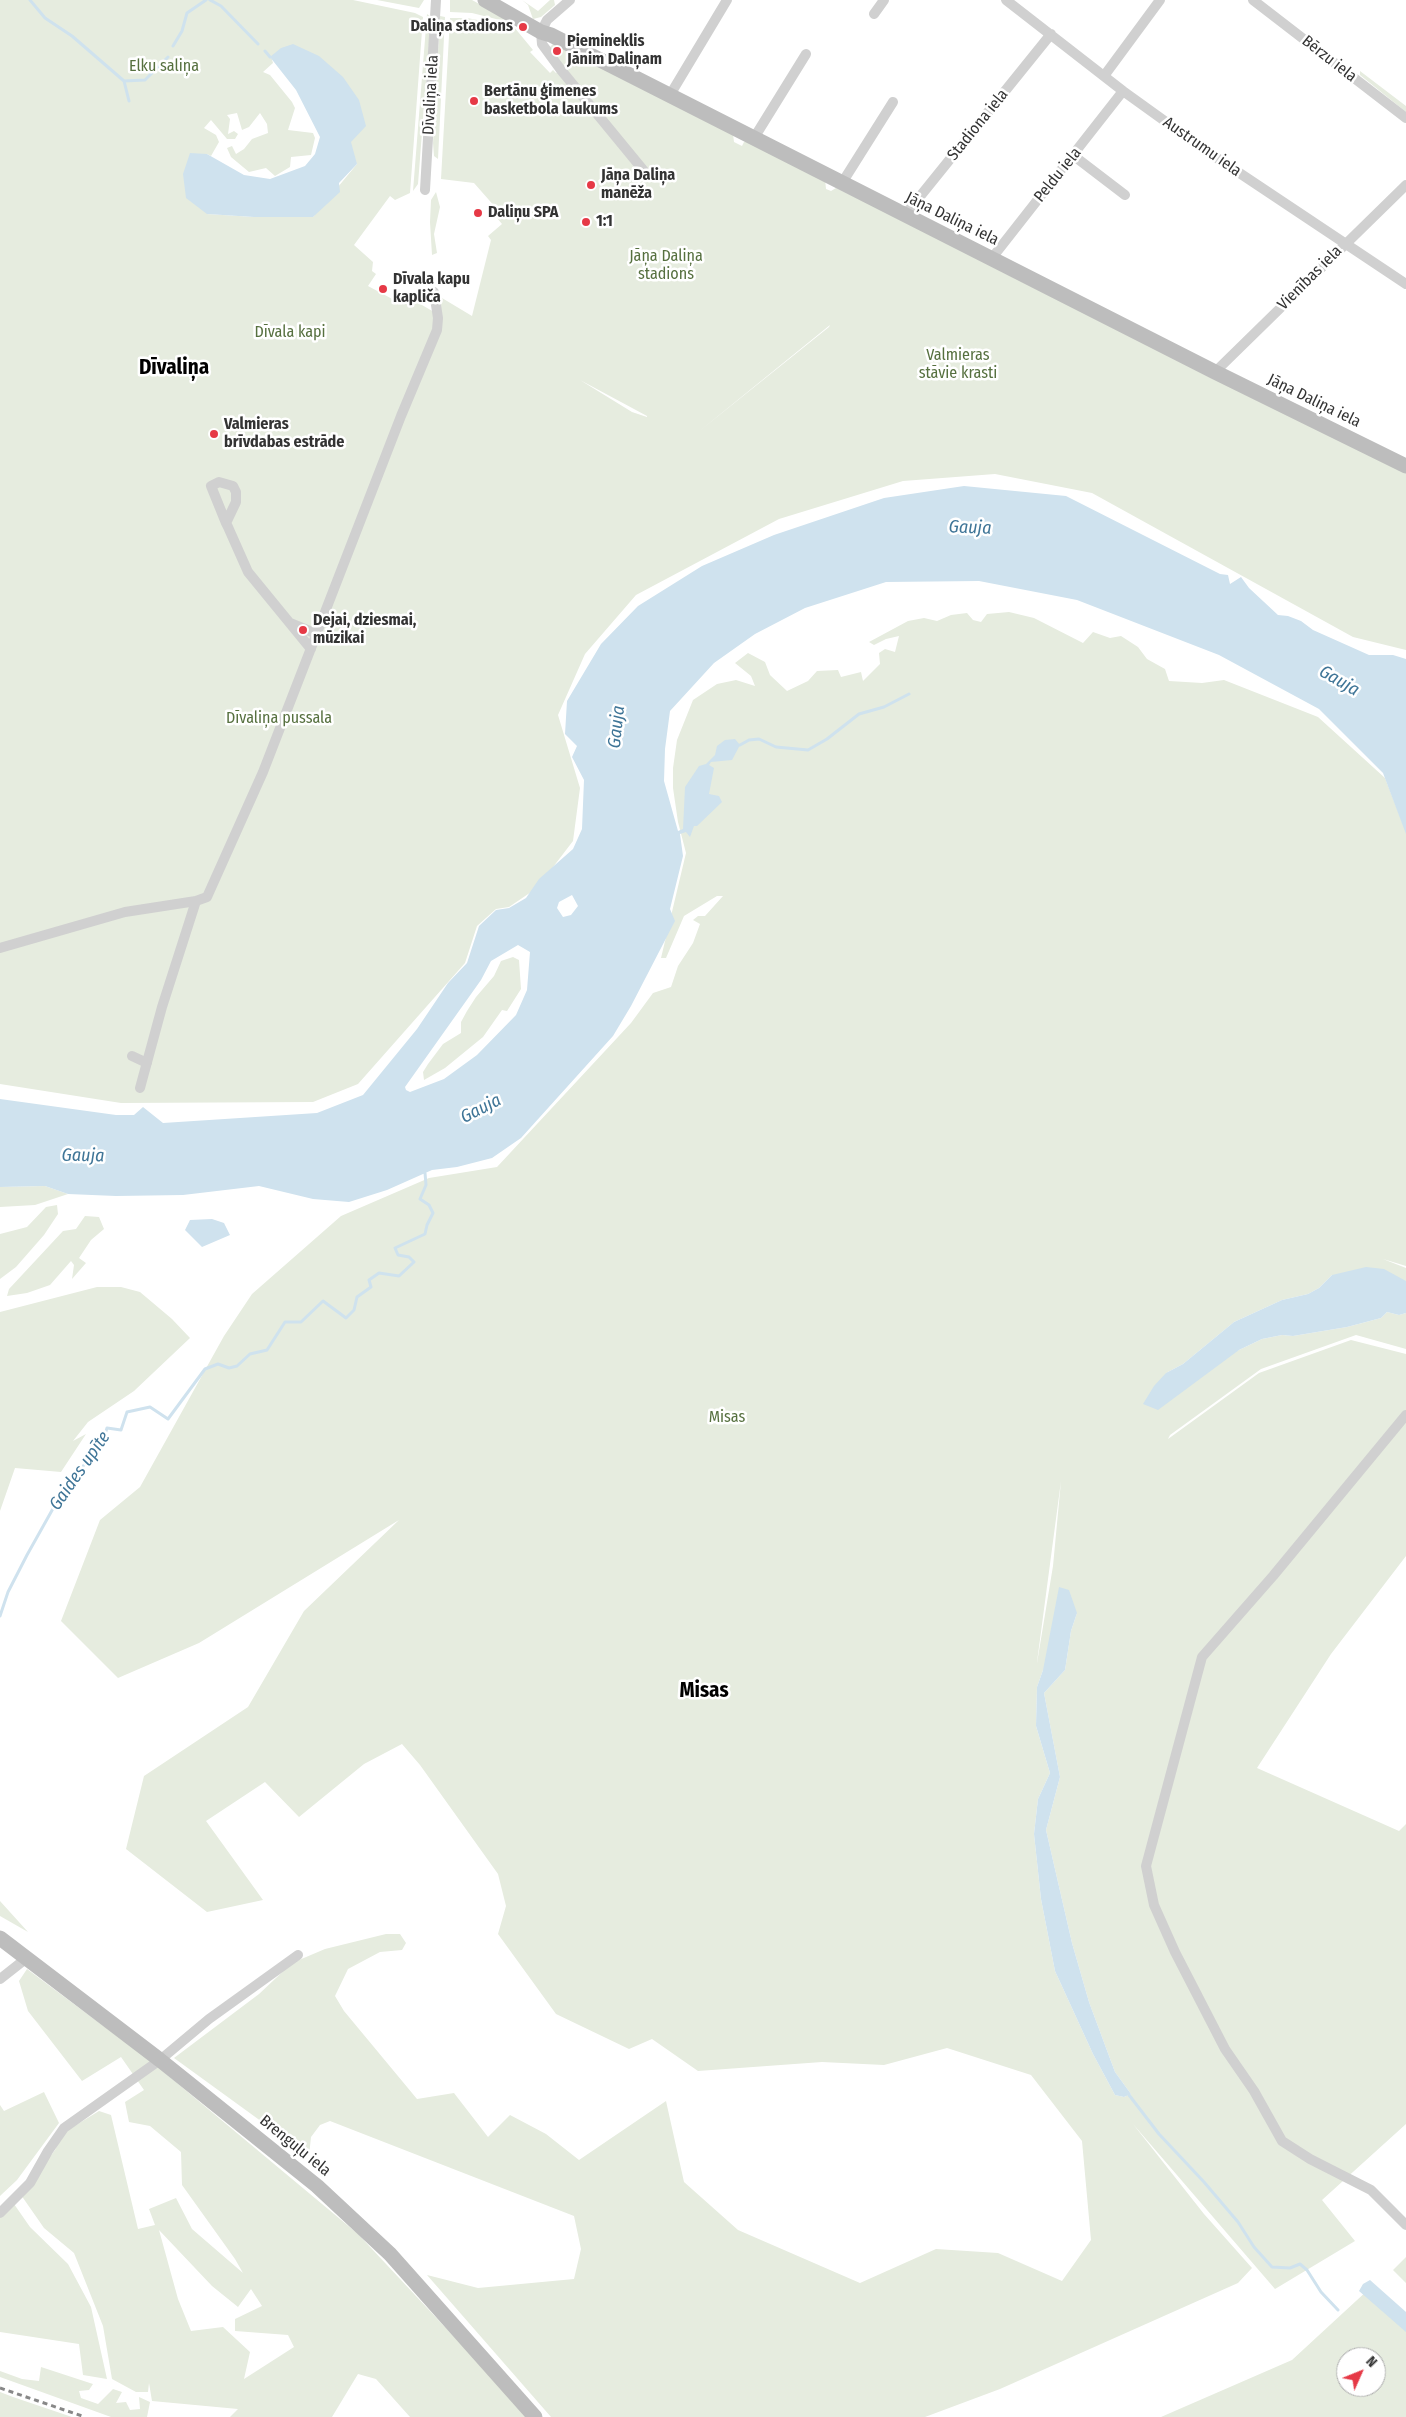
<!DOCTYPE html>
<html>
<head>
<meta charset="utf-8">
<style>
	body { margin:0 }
	#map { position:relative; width:1406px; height:2417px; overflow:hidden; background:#fff; font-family:"Fira Sans Condensed",sans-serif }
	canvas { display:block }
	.north { position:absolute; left:1336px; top:2347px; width:50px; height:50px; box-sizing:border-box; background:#fff; border:1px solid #adadad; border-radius:50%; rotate:46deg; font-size:14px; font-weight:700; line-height:20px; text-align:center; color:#333 }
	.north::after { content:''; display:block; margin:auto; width:18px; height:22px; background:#e63946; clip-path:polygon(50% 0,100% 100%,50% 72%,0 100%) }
</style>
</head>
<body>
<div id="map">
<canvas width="1406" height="2417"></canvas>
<div class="north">N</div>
</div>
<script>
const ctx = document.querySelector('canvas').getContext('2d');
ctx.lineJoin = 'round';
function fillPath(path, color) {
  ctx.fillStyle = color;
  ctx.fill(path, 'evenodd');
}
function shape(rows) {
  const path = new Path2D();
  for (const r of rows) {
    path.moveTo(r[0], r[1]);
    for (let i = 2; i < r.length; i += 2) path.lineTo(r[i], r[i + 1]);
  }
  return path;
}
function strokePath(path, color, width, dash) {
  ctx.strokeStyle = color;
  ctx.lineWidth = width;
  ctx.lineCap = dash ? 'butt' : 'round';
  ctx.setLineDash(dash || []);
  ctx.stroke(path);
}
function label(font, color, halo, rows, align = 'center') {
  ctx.font = font + ' "Fira Sans Condensed",sans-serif';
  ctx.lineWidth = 5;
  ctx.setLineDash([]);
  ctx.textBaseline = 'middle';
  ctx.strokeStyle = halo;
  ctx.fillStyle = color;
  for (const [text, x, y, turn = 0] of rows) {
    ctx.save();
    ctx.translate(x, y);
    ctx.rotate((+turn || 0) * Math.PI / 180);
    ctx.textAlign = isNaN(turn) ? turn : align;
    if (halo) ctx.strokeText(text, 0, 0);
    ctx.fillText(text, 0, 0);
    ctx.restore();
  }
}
fillPath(shape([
	[0,0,353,0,415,13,423,17,410,193,395,200,390,196,354,245,373,262,372,271,376,274,368,286,396,301,403,294,434,312,442,298,472,316,491,240,488,236,502,224,492,212,496,208,474,183,441,179,450,18,467,18,514,27,533,50,530,52,550,73,553,70,556,73,564,67,549,48,553,44,733,134,734,142,742,146,744,142,750,142,825,179,826,189,831,191,836,188,1406,466,1406,650,1353,637,1092,493,995,474,903,481,779,519,636,595,585,654,558,715,580,788,573,841,537,888,509,907,496,909,477,926,465,963,358,1084,313,1102,121,1103,0,1084],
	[271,56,357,164,313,217,254,217,207,214,207,154,211,156,219,142,216,135,204,128,211,120,227,139,235,139,238,134,234,131,228,134,230,119,227,115,237,113,242,130,249,127,260,113,267,124,268,133,252,139,244,149,236,154,232,146,227,148,231,157,249,172,266,168,275,176,290,167,291,157,311,155,315,138,313,133,288,130,295,108,292,102,270,75,263,72,273,63],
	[830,325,829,327,697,433],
	[580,380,647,416,647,417,632,412],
	[377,0,424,0,419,8],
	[450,0,472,0,516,24,472,13,450,12],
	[522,0,538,11,550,0,554,0,555,5,541,17,533,19,528,5],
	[427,14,431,17,418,184,413,191],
	[440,16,445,17,438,159,434,156,433,143],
	[1360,71,1406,106,1406,112,1360,75],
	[436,192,440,207,434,234,437,253,432,255,430,222,431,200],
	[1009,612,1034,618,1083,643,1093,632,1110,638,1121,636,1138,647,1147,659,1165,669,1169,681,1202,683,1224,680,1318,717,1385,778,1406,832,1406,1266,1383,1259,1406,1268,1406,1281,1332,1275,1319,1288,1308,1294,1282,1300,1234,1322,1183,1364,1166,1373,1239,1350,1262,1339,1282,1335,1293,1336,1347,1327,1381,1318,1387,1312,1399,1315,1406,1313,1406,1349,1356,1335,1261,1369,1170,1435,1168,1439,1259,1373,1351,1340,1406,1354,1406,1556,1331,1654,1257,1768,1399,1831,1406,1824,1406,2124,1322,2200,1355,2241,1275,2289,1133,2124,1204,2214,1252,2268,1238,2283,1000,2389,925,2417,551,2417,427,2275,478,2288,574,2279,581,2249,574,2216,330,2121,320,2125,311,2137,309,2156,174,2058,259,1994,292,1963,325,1949,386,1934,400,1934,406,1943,402,1950,380,1952,348,1969,335,1996,344,2011,417,2099,454,2093,488,2137,510,2115,546,2134,579,2160,666,2101,684,2182,738,2230,860,2283,936,2249,998,2253,1062,2281,1091,2240,1082,2141,1031,2075,947,2048,884,2065,822,2062,698,2071,652,2039,629,2049,556,2014,498,1934,506,1906,498,1874,420,1765,402,1744,364,1764,299,1817,265,1782,206,1821,263,1900,207,1912,126,1849,144,1776,248,1707,304,1611,399,1520,199,1643,118,1678,61,1621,100,1520,140,1487,224,1336,252,1294,341,1216,429,1178,497,1167,631,1023,653,993,671,987,678,966,693,943,700,924,693,920,698,916,705,916,723,896,717,896,684,916,666,958,661,958,686,853,678,822,673,788,673,768,677,740,693,700,717,684,736,680,755,686,751,676,735,663,748,653,765,662,770,675,787,691,808,681,817,671,838,670,841,677,861,672,863,681,880,664,879,653,885,649,895,652,899,636,886,639,874,645,869,642,908,621,924,618,937,621,951,615,967,613,973,620,981,622,987,614],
	[1061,1481,1053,1566,1037,1663,1037,1662],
	[1077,1613,1071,1631,1065,1670,1044,1693,1060,1777,1046,1830,1072,1943,1089,2002,1115,2072,1131,2094,1124,2097,1115,2095,1093,2054,1055,1971,1041,1899,1034,1834,1038,1799,1050,1773,1036,1726,1037,1687,1043,1670],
	[513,957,519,960,521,989,507,1011,502,1010,483,1037,445,1068,424,1080,423,1072,428,1064,443,1044,461,1033,461,1022,467,1011,476,997,494,976,501,961],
	[45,1186,68,1194,35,1205,0,1207,0,1187],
	[57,1205,58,1214,44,1235,16,1267,0,1279,0,1234,27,1227,46,1207],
	[85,1216,99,1217,104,1229,91,1240,79,1258,86,1263,72,1279,74,1265,71,1261,50,1285,27,1293,7,1296,9,1289,63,1231,76,1229],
	[97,1287,121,1287,140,1292,172,1319,190,1338,134,1391,88,1422,73,1441,86,1434,61,1472,15,1468,0,1511,0,1312],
	[0,1901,28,1932,0,1916],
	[27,1969,153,2063,358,2234,529,2417,410,2417,376,2379,358,2374,332,2417,230,2417,238,2409,152,2401,149,2383,148,2392,136,2392,112,2379,103,2326,74,2253,44,2228,21,2195,55,2150,63,2133,99,2111,111,2115,138,2229,155,2225,149,2209,176,2198,192,2229,243,2273,235,2259,182,2185,181,2152,150,2126,129,2122,125,2102,144,2090,121,2057,82,2081,28,2011,19,1981],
	[159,2230,212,2286,238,2307,251,2289,262,2306,235,2319,235,2331,288,2335,294,2347,244,2379,250,2352,223,2327,191,2331,178,2299],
	[44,2092,59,2123,17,2180,0,2196,0,2105,4,2111],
	[14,2204,30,2227,68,2264,91,2307,107,2379,83,2375,79,2344,0,2332,0,2217],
	[1406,2257,1406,2283,1393,2270],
	[1369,2289,1406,2318,1406,2417,1161,2417,1292,2360],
	[1346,2357,1376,2357,1376,2387,1346,2387],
	[41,2367,93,2384,89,2390,79,2391,81,2398,98,2404,113,2389,122,2392,116,2403,126,2402,130,2410,140,2409,139,2397,150,2402,147,2417,111,2417,0,2377,0,2371,22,2379,39,2381],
	[0,2392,13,2397,72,2417,0,2417]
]), '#e6ecdf');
fillPath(shape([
	[293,44,319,56,343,77,359,100,366,126,351,142,357,164,339,183,340,192,313,217,254,217,207,214,186,198,183,174,190,153,207,154,244,175,270,179,305,166,315,154,320,137,296,90,270,57,281,48],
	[964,486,1066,496,1220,574,1228,575,1230,584,1241,577,1249,588,1278,615,1288,616,1301,621,1313,630,1369,655,1393,655,1406,659,1406,834,1383,773,1319,709,1219,655,1077,600,979,581,886,582,805,608,755,634,714,663,670,711,665,749,664,781,678,831,683,829,685,787,699,766,706,764,715,755,717,746,725,740,735,739,740,745,732,760,711,762,709,765,714,768,709,794,719,796,722,802,697,826,694,826,690,837,686,832,680,834,683,856,670,909,675,921,631,1006,613,1036,521,1138,492,1158,457,1167,432,1170,387,1190,349,1202,313,1199,259,1186,183,1195,116,1196,68,1194,45,1186,0,1187,0,1099,116,1115,134,1115,143,1107,163,1123,317,1113,363,1095,417,1029,448,983,467,963,479,926,496,910,509,908,526,898,539,879,573,849,582,829,584,780,572,757,577,746,565,734,567,701,601,644,638,606,702,566,774,535,884,498],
	[572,895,578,906,571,915,563,917,557,908,559,902],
	[518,945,530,952,527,990,516,1015,477,1055,444,1079,410,1092,406,1090,405,1087,481,980,491,961],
	[212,1219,224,1223,230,1235,202,1247,185,1230,190,1220],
	[1366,1267,1384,1269,1406,1281,1406,1313,1399,1315,1387,1312,1381,1318,1347,1327,1293,1336,1282,1335,1262,1339,1239,1350,1158,1410,1143,1404,1154,1386,1166,1373,1183,1364,1234,1322,1282,1300,1308,1294,1319,1288,1332,1275],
	[1059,1587,1069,1590,1077,1613,1071,1631,1065,1670,1044,1693,1060,1777,1046,1830,1072,1943,1089,2002,1115,2072,1131,2094,1124,2097,1115,2095,1093,2054,1055,1971,1041,1899,1034,1834,1038,1799,1050,1773,1036,1726,1037,1687,1043,1670],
	[1370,2280,1406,2312,1406,2332,1359,2291,1363,2284]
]), '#cfe2ee');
strokePath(shape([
	[30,0,45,18,72,36,124,81,129,101],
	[210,0,221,6,258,44],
	[173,46,182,31,187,13,206,0],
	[265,51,270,57],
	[124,81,145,80,168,57],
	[740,745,749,740,759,739,776,747,808,750,827,739,859,714,884,707,909,694],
	[0,1616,8,1592,27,1555,69,1480,77,1476,83,1466,100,1450,107,1428,121,1430,127,1412,150,1407,168,1419,205,1369,218,1364,229,1368,237,1366,250,1354,267,1350,285,1322,301,1322,323,1301,346,1318,354,1310,357,1297,371,1287,369,1280,379,1273,399,1276,414,1262,409,1257,398,1255,395,1248,425,1234,427,1225,433,1213,429,1205,420,1199,426,1185,425,1173,422,1171],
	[1129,2095,1159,2134,1204,2182,1238,2222,1254,2247,1272,2267,1290,2268,1300,2264,1307,2270,1321,2292,1338,2310]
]), '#cfe2ee', 3);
strokePath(shape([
	[570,0,547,20,541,32,542,44,561,70,644,171],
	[1006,0,1123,91,1205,150,1406,284],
	[1253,0,1406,118],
	[874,14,884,0],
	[1104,76,1160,0],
	[670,95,727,0],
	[754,138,806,54],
	[1074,156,1125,195],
	[842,183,893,102],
	[425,190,436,0],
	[905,215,1051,34],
	[992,258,1123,91],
	[1215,372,1406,185],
	[226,523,236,502,236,492,233,486,219,482,211,486,226,523,228,527,248,572,311,649],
	[290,623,317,634],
	[0,948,125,912,196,901,207,897,263,772,401,416,437,330,438,318,434,292],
	[132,1056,147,1063],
	[140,1088,162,1007,196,901],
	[1406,1415,1273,1576,1202,1657,1146,1866,1154,1905,1175,1952,1225,2049,1254,2091,1282,2141,1310,2159,1371,2190,1406,2225],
	[0,1979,28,1957],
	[0,2213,30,2183,48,2151,64,2128,160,2060,209,2019,298,1955]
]), '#d0d0d0', 10);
strokePath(shape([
	[485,0,541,32,551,35,1215,372,1406,466],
	[0,1938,160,2060,317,2186,390,2254,535,2417]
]), '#bdbdbd', 15);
strokePath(shape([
	[0,2388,85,2417]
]), '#888', 3, [5, 4]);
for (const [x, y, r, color] of [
	[523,27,5,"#e63946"],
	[557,51,5,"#e63946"],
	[474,101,5,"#e63946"],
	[591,185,5,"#e63946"],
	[478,213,5,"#e63946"],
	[586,222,5,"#e63946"],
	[383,289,5,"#e63946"],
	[214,434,5,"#e63946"],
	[303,630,5,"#e63946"]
]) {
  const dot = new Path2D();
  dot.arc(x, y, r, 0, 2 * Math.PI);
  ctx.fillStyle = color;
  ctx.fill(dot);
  strokePath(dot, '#fff', 2);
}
label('bold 16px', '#333', '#fff', [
	["Daliņa stadions",513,27,"right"],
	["Piemineklis",567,42],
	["Jānim Daliņam",567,60],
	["Bertānu ģimenes",484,92],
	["basketbola laukums",484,110],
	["Jāņa Daliņa",601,176],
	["manēža",601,194],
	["Daliņu SPA",488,213],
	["1:1",596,222],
	["Dīvala kapu",393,280],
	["kapliča",393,298],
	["Valmieras",224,425],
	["brīvdabas estrāde",224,443],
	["Dejai, dziesmai,",313,621],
	["mūzikai",313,639]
], 'left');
label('16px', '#333', '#fff', [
	["Bērzu iela",1329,59,38],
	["Dīvaliņa iela",431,95,-87],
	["Stadiona iela",978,125,-51],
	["Austrumu iela",1202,147,35],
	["Peldu iela",1058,175,-51],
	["Jāņa Daliņa iela",952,219,26],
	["Vienības iela",1310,278,-45],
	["Jāņa Daliņa iela",1314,401,26],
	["Brenguļu iela",295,2146,39]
]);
label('16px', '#56703f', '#fff', [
	["Elku saliņa",164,67],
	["Jāņa Daliņa",666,257],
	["stadions",666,275],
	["Dīvala kapi",290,333],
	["Valmieras",958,356],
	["stāvie krasti",958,374],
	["Dīvaliņa pussala",279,719],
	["Misas",727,1418]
]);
label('italic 18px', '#3f7597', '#fff', [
	["Gauja",970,528,2],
	["Gauja",1339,681,30],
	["Gauja",617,727,-84],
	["Gauja",481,1109,-27],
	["Gauja",83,1156,1],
	["Gaides upīte",80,1471,-55]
]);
label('bold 21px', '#000', '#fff', [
	["Dīvaliņa",174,368],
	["Misas",704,1691]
]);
</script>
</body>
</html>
